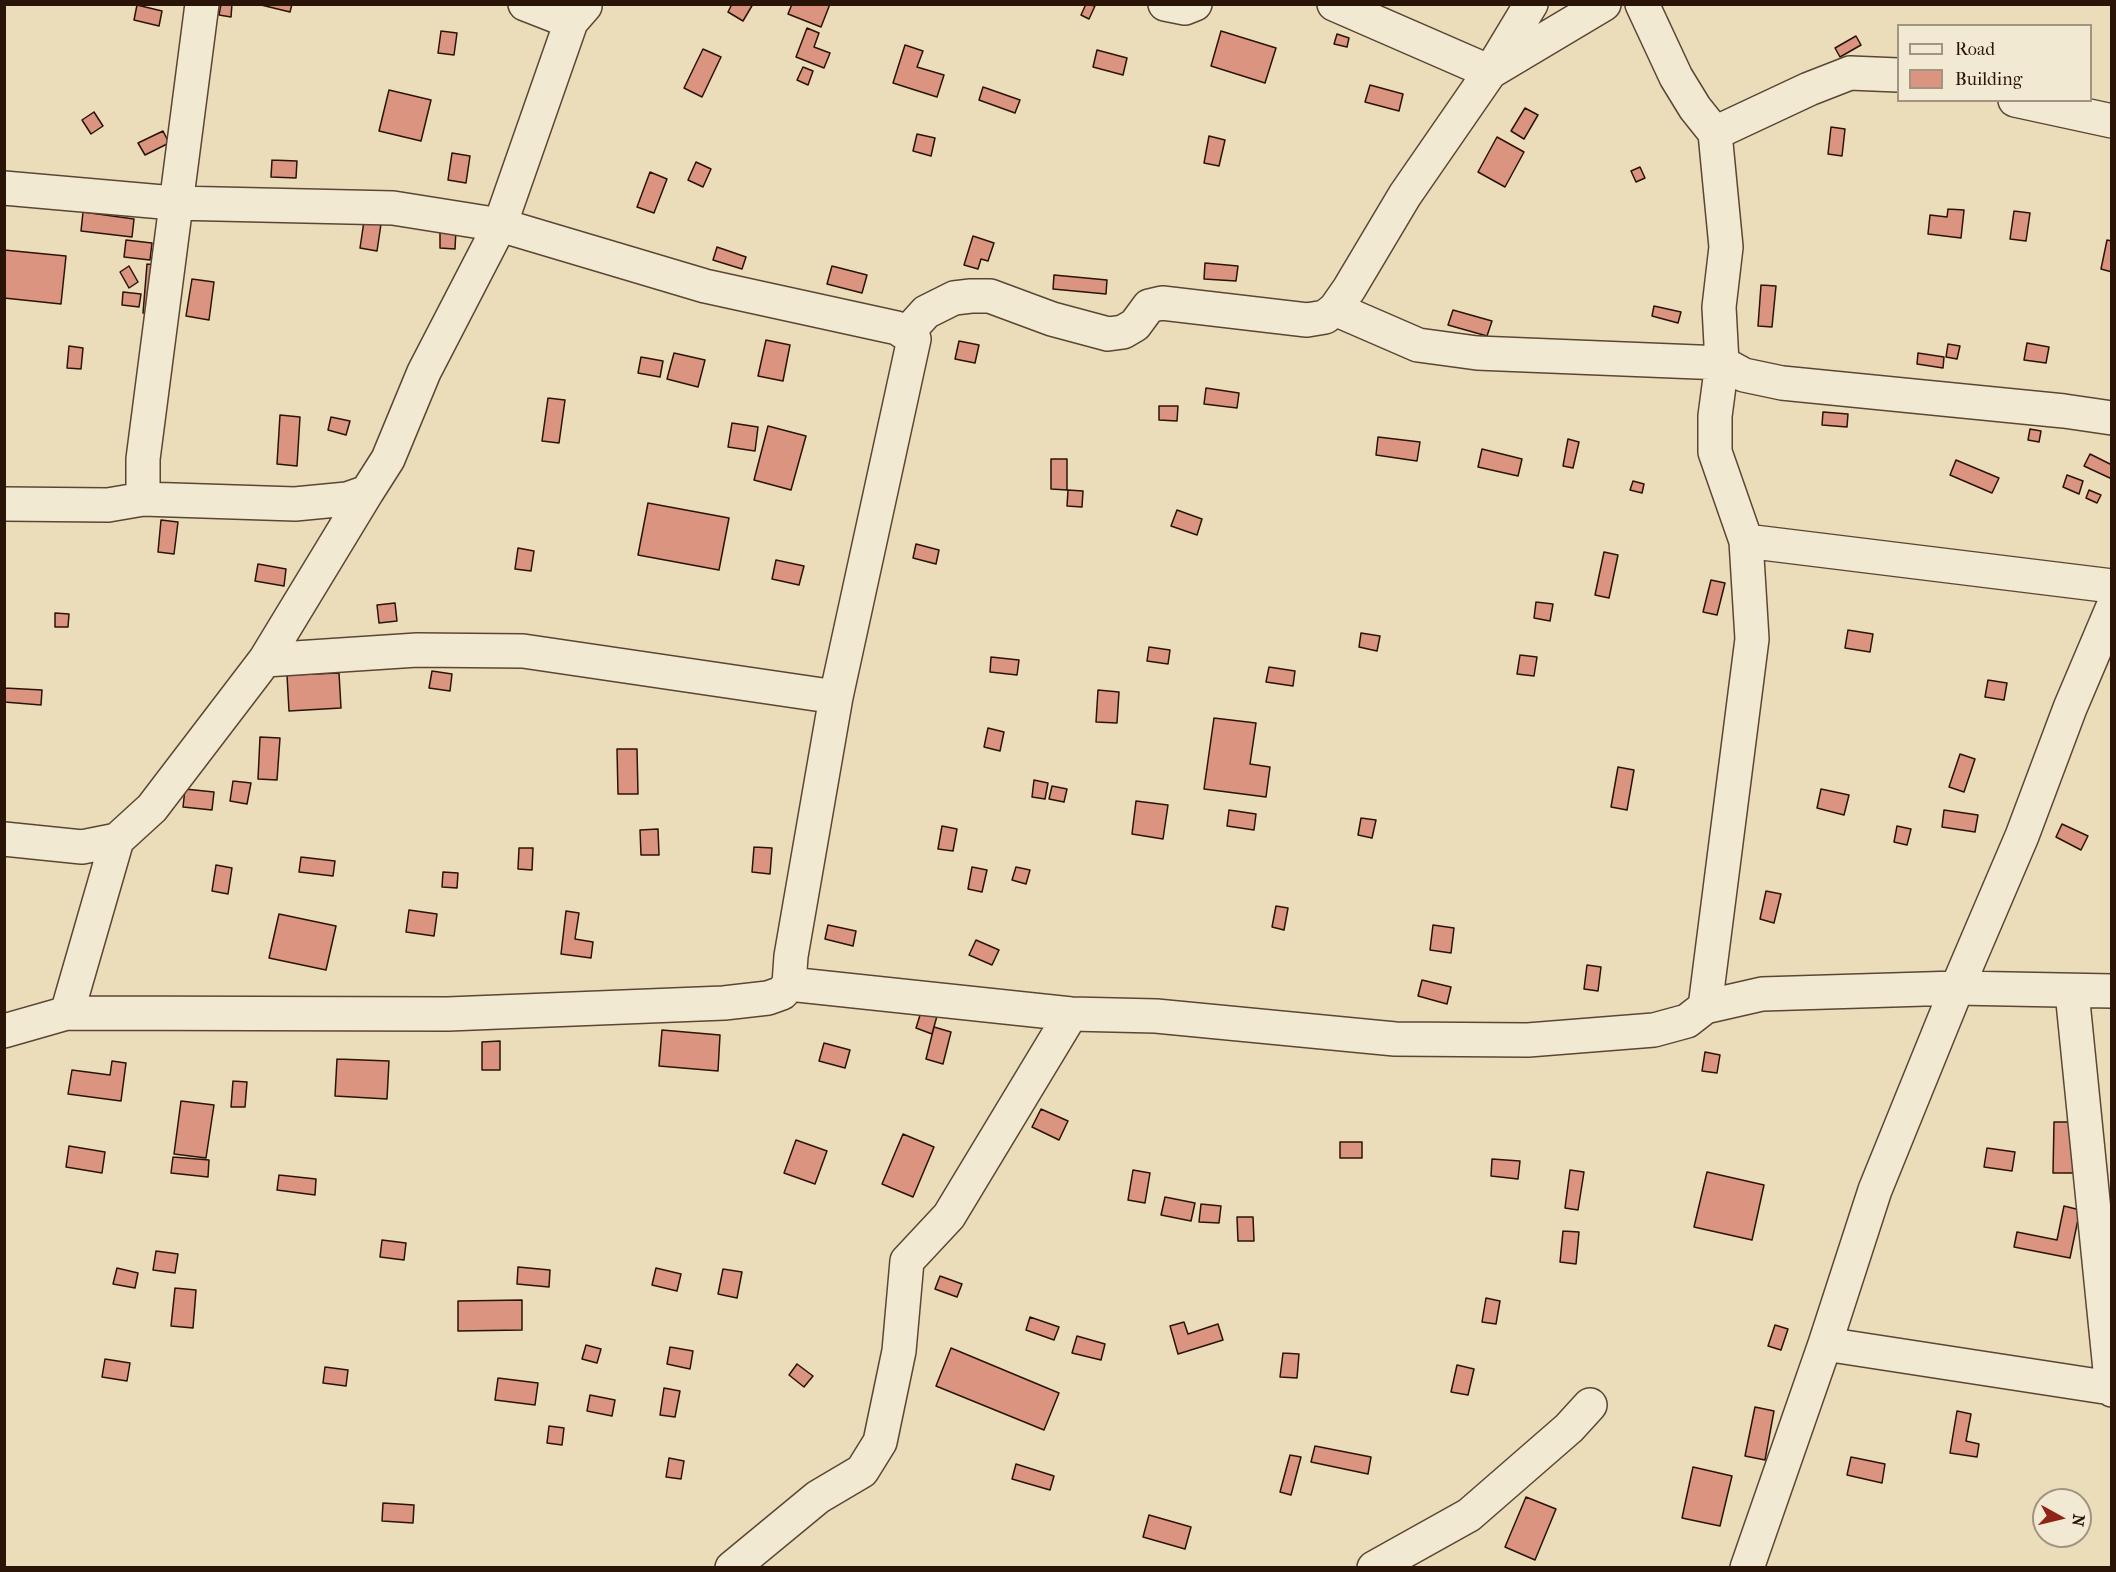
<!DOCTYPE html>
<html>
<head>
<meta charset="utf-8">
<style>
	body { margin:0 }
	#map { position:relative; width:2116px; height:1572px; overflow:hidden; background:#ebddb9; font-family:"IM FELL French Canon",serif }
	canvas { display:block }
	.frame { position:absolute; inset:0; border:6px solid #2a1408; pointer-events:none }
	.legend { position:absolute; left:1897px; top:24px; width:195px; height:78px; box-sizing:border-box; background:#f2e9d2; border:2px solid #a29481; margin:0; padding:8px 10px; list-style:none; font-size:18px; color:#2a1408 }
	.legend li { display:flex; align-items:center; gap:12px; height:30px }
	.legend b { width:30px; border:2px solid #a29481 }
	.north { position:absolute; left:2032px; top:1488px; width:60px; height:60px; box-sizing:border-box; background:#f2e9d2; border:2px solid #a29481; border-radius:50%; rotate:98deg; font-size:16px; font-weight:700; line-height:24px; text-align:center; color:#2a1408 }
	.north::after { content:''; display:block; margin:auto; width:21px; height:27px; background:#8f2418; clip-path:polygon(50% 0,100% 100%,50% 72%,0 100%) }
</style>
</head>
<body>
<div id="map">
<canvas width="2116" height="1572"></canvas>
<div class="frame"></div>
<ul class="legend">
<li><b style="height:8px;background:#f2e9d2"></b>Road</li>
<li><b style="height:16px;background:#da9480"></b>Building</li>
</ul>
<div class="north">N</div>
</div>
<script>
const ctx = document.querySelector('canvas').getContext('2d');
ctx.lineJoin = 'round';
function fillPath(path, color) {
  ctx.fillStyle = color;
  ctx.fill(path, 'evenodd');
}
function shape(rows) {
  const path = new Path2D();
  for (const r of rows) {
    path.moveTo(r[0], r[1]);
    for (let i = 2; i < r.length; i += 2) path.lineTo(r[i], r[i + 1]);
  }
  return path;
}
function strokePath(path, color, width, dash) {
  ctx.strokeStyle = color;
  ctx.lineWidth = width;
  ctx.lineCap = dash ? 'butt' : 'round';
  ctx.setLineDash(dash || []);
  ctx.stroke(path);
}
const building = shape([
	[221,4,232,4,231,17,219,15,221,4],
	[257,4,292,4,290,12,257,4],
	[732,4,753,4,743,21,728,12,732,4],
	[792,4,830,4,821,27,788,14,792,4],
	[1086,4,1095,6,1089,19,1081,15,1086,4],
	[137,5,162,11,159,26,134,20,137,5],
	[807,28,819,33,814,47,830,53,824,68,796,57,807,28],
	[441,31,457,33,454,55,438,53,441,31],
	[1221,31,1276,48,1265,83,1211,66,1221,31],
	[1337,34,1349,38,1347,47,1334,44,1337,34],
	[1856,36,1861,45,1840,57,1835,48,1856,36],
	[905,45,923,51,917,67,944,75,937,97,893,83,905,45],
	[703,49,721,57,702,97,684,88,703,49],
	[1097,50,1127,58,1123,75,1093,67,1097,50],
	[803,67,813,71,808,85,797,80,803,67],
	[1370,85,1403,94,1399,111,1365,102,1370,85],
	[983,87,1020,100,1015,113,979,100,983,87],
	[389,90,431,100,421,141,379,131,389,90],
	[1525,108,1538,115,1524,139,1511,131,1525,108],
	[94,112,103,126,91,134,82,120,94,112],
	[1831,127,1845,129,1842,156,1828,154,1831,127],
	[163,131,169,143,145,155,138,143,163,131],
	[917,134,935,138,931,156,913,151,917,134],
	[1209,136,1225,140,1219,166,1204,163,1209,136],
	[1497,137,1524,152,1505,187,1478,172,1497,137],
	[452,153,470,156,466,183,448,180,452,153],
	[272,160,297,161,296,178,271,177,272,160],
	[696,162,711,169,703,187,688,180,696,162],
	[1640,167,1645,178,1636,182,1631,171,1640,167],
	[650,172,667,179,654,213,637,207,650,172],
	[1948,209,1964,210,1961,238,1928,234,1930,215,1947,217,1948,209],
	[2014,211,2030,213,2026,241,2010,239,2014,211],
	[83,212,134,219,132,237,81,231,83,212],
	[364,221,381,224,377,251,360,248,364,221],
	[440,229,456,229,455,249,440,248,440,229],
	[973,236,994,243,988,261,981,259,978,269,964,265,973,236],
	[126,240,152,243,150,260,124,257,126,240],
	[2107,240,2112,241,2112,272,2101,269,2107,240],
	[717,247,746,257,742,269,713,260,717,247],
	[4,250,66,256,61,304,4,298,4,250],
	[1205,263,1238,266,1236,281,1204,279,1205,263],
	[147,264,163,265,160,314,143,313,147,264],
	[129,266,138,282,129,288,120,272,129,266],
	[832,266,867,275,862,293,827,284,832,266],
	[1054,275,1107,280,1106,294,1053,289,1054,275],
	[192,279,214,282,209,320,186,316,192,279],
	[1761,285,1776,286,1772,327,1758,326,1761,285],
	[123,292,141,294,139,307,122,305,123,292],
	[1654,306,1681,312,1678,323,1652,316,1654,306],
	[1453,310,1492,321,1487,336,1448,325,1453,310],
	[766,340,790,345,783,381,758,376,766,340],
	[959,341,979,345,975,363,955,359,959,341],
	[2027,343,2049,347,2046,363,2024,360,2027,343],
	[1948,344,1960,346,1957,359,1946,357,1948,344],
	[69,346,83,348,81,369,67,368,69,346],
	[674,353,705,360,698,387,667,379,674,353],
	[1918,353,1944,357,1943,368,1917,364,1918,353],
	[641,357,663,361,660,377,638,373,641,357],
	[1206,388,1239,393,1237,408,1204,404,1206,388],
	[548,398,565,400,559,443,542,441,548,398],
	[1159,406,1178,406,1177,421,1159,420,1159,406],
	[1823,412,1848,414,1847,427,1822,425,1823,412],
	[280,415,300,417,297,466,277,464,280,415],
	[331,417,350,421,346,435,328,430,331,417],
	[732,423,758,427,755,451,728,447,732,423],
	[768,426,806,436,791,490,754,480,768,426],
	[2030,429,2041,431,2039,442,2028,440,2030,429],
	[1378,437,1420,442,1417,461,1376,455,1378,437],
	[1568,439,1579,442,1573,468,1563,466,1568,439],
	[1482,449,1522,459,1518,476,1478,467,1482,449],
	[2090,454,2112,465,2112,479,2084,466,2090,454],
	[1051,459,1067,459,1067,490,1051,489,1051,459],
	[1956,460,1999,478,1992,493,1950,475,1956,460],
	[2067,475,2083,481,2079,494,2063,487,2067,475],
	[1633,481,1644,484,1642,493,1630,490,1633,481],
	[1068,490,1083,491,1082,507,1067,506,1068,490],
	[2089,490,2101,495,2097,503,2086,498,2089,490],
	[648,503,729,518,719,570,638,555,648,503],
	[1177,510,1202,519,1197,535,1171,526,1177,510],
	[161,520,178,522,174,554,158,552,161,520],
	[916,544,939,550,936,564,913,558,916,544],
	[518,548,534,551,531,571,515,569,518,548],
	[1604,552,1618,555,1609,598,1595,595,1604,552],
	[776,560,804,566,799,585,772,579,776,560],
	[258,564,286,569,284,586,255,581,258,564],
	[1711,580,1725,583,1717,615,1703,612,1711,580],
	[1536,602,1553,604,1550,621,1534,618,1536,602],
	[395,603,397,621,379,623,377,605,395,603],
	[55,613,69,614,68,627,55,627,55,613],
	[1848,630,1873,634,1870,652,1845,648,1848,630],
	[1361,633,1380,636,1377,651,1359,647,1361,633],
	[1149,647,1170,650,1168,664,1147,661,1149,647],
	[1520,655,1537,657,1534,676,1517,674,1520,655],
	[991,657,1019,660,1017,675,990,672,991,657],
	[1269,667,1295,671,1293,686,1266,682,1269,667],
	[432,671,452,674,450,691,429,688,432,671],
	[339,673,341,708,289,711,287,675,339,673],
	[1988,680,2007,683,2004,700,1985,697,1988,680],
	[5,688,42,690,41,705,4,702,5,688],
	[1098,690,1119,692,1117,723,1096,722,1098,690],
	[1214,718,1256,723,1250,764,1270,767,1266,797,1204,789,1214,718],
	[988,728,1004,732,1000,751,984,747,988,728],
	[260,737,280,738,277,780,258,779,260,737],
	[617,749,637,749,638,794,618,794,617,749],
	[1960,754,1975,759,1964,792,1949,787,1960,754],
	[1618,767,1634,770,1627,810,1611,807,1618,767],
	[1034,780,1048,783,1045,799,1032,797,1034,780],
	[233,781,251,783,247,804,230,801,233,781],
	[1052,786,1067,789,1064,802,1049,799,1052,786],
	[185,789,214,792,212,810,183,807,185,789],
	[1821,789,1849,795,1844,815,1817,808,1821,789],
	[1136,801,1168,805,1163,839,1132,834,1136,801],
	[1229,810,1256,814,1254,830,1227,826,1229,810],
	[1944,810,1978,815,1975,832,1942,827,1944,810],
	[1361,818,1376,820,1372,838,1358,835,1361,818],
	[2062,824,2088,836,2081,850,2056,837,2062,824],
	[942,826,957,829,953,851,938,849,942,826],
	[1897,826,1911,829,1907,845,1894,842,1897,826],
	[658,829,659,855,641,855,640,830,658,829],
	[754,847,772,848,770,874,752,872,754,847],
	[519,848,533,848,532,870,518,869,519,848],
	[301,857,335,861,333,876,299,872,301,857],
	[216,865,232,868,228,894,212,891,216,865],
	[972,867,987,870,982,892,968,889,972,867],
	[1016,867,1030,870,1026,884,1012,880,1016,867],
	[443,872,458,873,457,888,442,887,443,872],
	[1766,891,1781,894,1774,923,1760,919,1766,891],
	[1276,906,1288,908,1284,930,1272,927,1276,906],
	[409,910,437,914,434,936,406,932,409,910],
	[566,911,579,913,575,939,593,942,591,958,561,954,566,911],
	[279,914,336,926,326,970,269,958,279,914],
	[828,925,856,931,853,946,825,939,828,925],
	[1433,925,1454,928,1451,953,1430,950,1433,925],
	[976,940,999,950,992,965,969,955,976,940],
	[1587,965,1601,967,1598,991,1584,989,1587,965],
	[1422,980,1451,987,1447,1004,1418,996,1422,980],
	[921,1012,937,1016,932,1034,916,1028,921,1012],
	[934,1027,951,1032,943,1064,926,1059,934,1027],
	[662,1030,720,1035,718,1071,659,1066,662,1030],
	[500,1041,500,1070,482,1070,482,1042,500,1041],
	[824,1043,850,1050,845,1068,819,1061,824,1043],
	[1705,1052,1720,1055,1717,1073,1702,1071,1705,1052],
	[337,1059,389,1061,387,1099,335,1096,337,1059],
	[112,1061,126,1063,121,1101,68,1094,72,1070,110,1075,112,1061],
	[233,1081,247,1082,245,1107,231,1107,233,1081],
	[181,1101,214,1105,206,1158,174,1154,181,1101],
	[1041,1109,1068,1121,1059,1140,1032,1127,1041,1109],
	[2054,1122,2083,1122,2082,1173,2053,1173,2054,1122],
	[903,1134,934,1147,913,1197,882,1184,903,1134],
	[796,1140,827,1151,815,1184,784,1173,796,1140],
	[1340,1142,1362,1142,1362,1158,1340,1158,1340,1142],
	[69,1146,105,1152,102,1173,66,1167,69,1146],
	[1987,1148,2015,1152,2012,1171,1984,1167,1987,1148],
	[173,1157,209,1160,208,1177,171,1173,173,1157],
	[1492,1159,1520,1161,1518,1179,1491,1176,1492,1159],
	[1133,1170,1150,1173,1145,1203,1128,1200,1133,1170],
	[1570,1170,1584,1172,1578,1210,1565,1208,1570,1170],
	[1707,1172,1764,1185,1752,1240,1694,1227,1707,1172],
	[279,1175,316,1179,315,1195,277,1190,279,1175],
	[1165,1197,1195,1203,1191,1221,1161,1215,1165,1197],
	[1201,1204,1221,1206,1219,1223,1199,1222,1201,1204],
	[2064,1206,2080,1210,2070,1258,2014,1247,2017,1232,2057,1240,2064,1206],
	[1237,1217,1253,1217,1254,1241,1238,1241,1237,1217],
	[1563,1231,1579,1232,1576,1264,1560,1262,1563,1231],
	[382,1240,406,1243,404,1260,380,1257,382,1240],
	[156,1251,178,1254,175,1273,153,1270,156,1251],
	[518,1267,550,1270,549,1287,517,1284,518,1267],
	[117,1268,138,1273,135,1288,113,1284,117,1268],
	[656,1268,681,1274,677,1291,652,1285,656,1268],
	[723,1269,742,1272,737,1298,718,1294,723,1269],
	[940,1276,962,1284,957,1297,935,1289,940,1276],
	[175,1288,196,1290,193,1328,171,1326,175,1288],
	[1486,1298,1500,1301,1496,1324,1482,1322,1486,1298],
	[522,1300,522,1330,458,1331,458,1301,522,1300],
	[1030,1317,1059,1327,1054,1340,1026,1330,1030,1317],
	[1184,1322,1188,1334,1218,1324,1223,1340,1178,1354,1170,1326,1184,1322],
	[1775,1325,1788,1329,1781,1350,1768,1346,1775,1325],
	[1077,1336,1105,1344,1101,1360,1072,1353,1077,1336],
	[586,1345,601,1349,597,1363,582,1359,586,1345],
	[670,1347,693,1351,690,1369,667,1364,670,1347],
	[951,1348,1059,1393,1044,1430,936,1386,951,1348],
	[1283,1353,1299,1354,1297,1378,1280,1377,1283,1353],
	[105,1359,130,1363,127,1381,102,1377,105,1359],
	[797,1364,813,1376,804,1387,789,1375,797,1364],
	[1457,1365,1474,1369,1468,1395,1451,1392,1457,1365],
	[325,1367,348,1370,346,1386,323,1383,325,1367],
	[498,1378,538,1383,535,1405,495,1400,498,1378],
	[664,1388,680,1391,675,1417,660,1415,664,1388],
	[590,1395,615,1400,612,1416,587,1411,590,1395],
	[1755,1407,1774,1411,1765,1460,1745,1456,1755,1407],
	[1957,1411,1971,1414,1966,1441,1979,1444,1977,1457,1950,1453,1957,1411],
	[549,1426,564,1428,562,1445,547,1443,549,1426],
	[1315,1446,1371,1457,1368,1474,1311,1462,1315,1446],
	[1290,1455,1301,1457,1291,1495,1280,1492,1290,1455],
	[1851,1457,1885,1464,1882,1483,1847,1475,1851,1457],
	[669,1458,684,1461,681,1479,666,1477,669,1458],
	[1016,1464,1054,1476,1050,1490,1012,1479,1016,1464],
	[1693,1467,1732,1476,1720,1526,1682,1518,1693,1467],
	[1526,1497,1556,1509,1535,1560,1505,1547,1526,1497],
	[383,1503,414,1505,413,1523,382,1521,383,1503],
	[1149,1515,1191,1527,1185,1549,1143,1537,1149,1515]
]);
fillPath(building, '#da9480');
strokePath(building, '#2a1408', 1.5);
const minor = shape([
	[525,4,571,22,585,6],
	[1165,4,1185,8,1195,4],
	[1334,4,1490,72,1604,4],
	[1642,4,1676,77,1695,108,1715,133,1809,89,1850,73,1898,75],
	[2015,100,2112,121],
	[1715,133,1726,247,1719,307,1722,363,1744,375,1782,383,2064,411,2112,418],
	[4,188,174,203,393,208,500,225,705,286,897,328,914,339,836,697,791,956,789,984,782,993,768,998,724,1003,448,1014,67,1013],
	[1335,309,1418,345,1477,353,1722,363,1715,416,1715,452,1746,541,1752,639,1705,1007],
	[907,333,926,312,954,298,971,296,990,296,1052,319,1108,334,1123,332,1135,325,1149,306,1162,303,1307,320,1325,317,1335,309,1349,289,1405,195,1490,72,1531,4],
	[143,499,295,504,347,499,367,492,388,459,424,372,500,225,571,22],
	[4,504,108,505,143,499,143,459,202,4],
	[1746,541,2112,586],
	[265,660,417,650,523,651,836,697],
	[4,839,82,847,117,840,152,808,265,660,367,492],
	[789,984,1071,1014,1156,1016,1395,1039,1528,1040,1654,1030,1687,1021,1705,1007,1762,994,1957,988,2022,836,2070,708,2112,609],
	[2072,992,2112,1390],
	[4,1031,67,1013,117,840],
	[1825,1344,2111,1388],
	[732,1568,818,1497,862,1471,880,1442,899,1351,907,1261,949,1216,1071,1014],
	[1374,1568,1469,1515,1569,1428,1590,1405],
	[1747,1568,1825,1344,1875,1190,1957,988,2112,991]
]);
strokePath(minor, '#5a4634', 36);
strokePath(minor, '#f2e9d2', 33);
</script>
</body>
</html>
